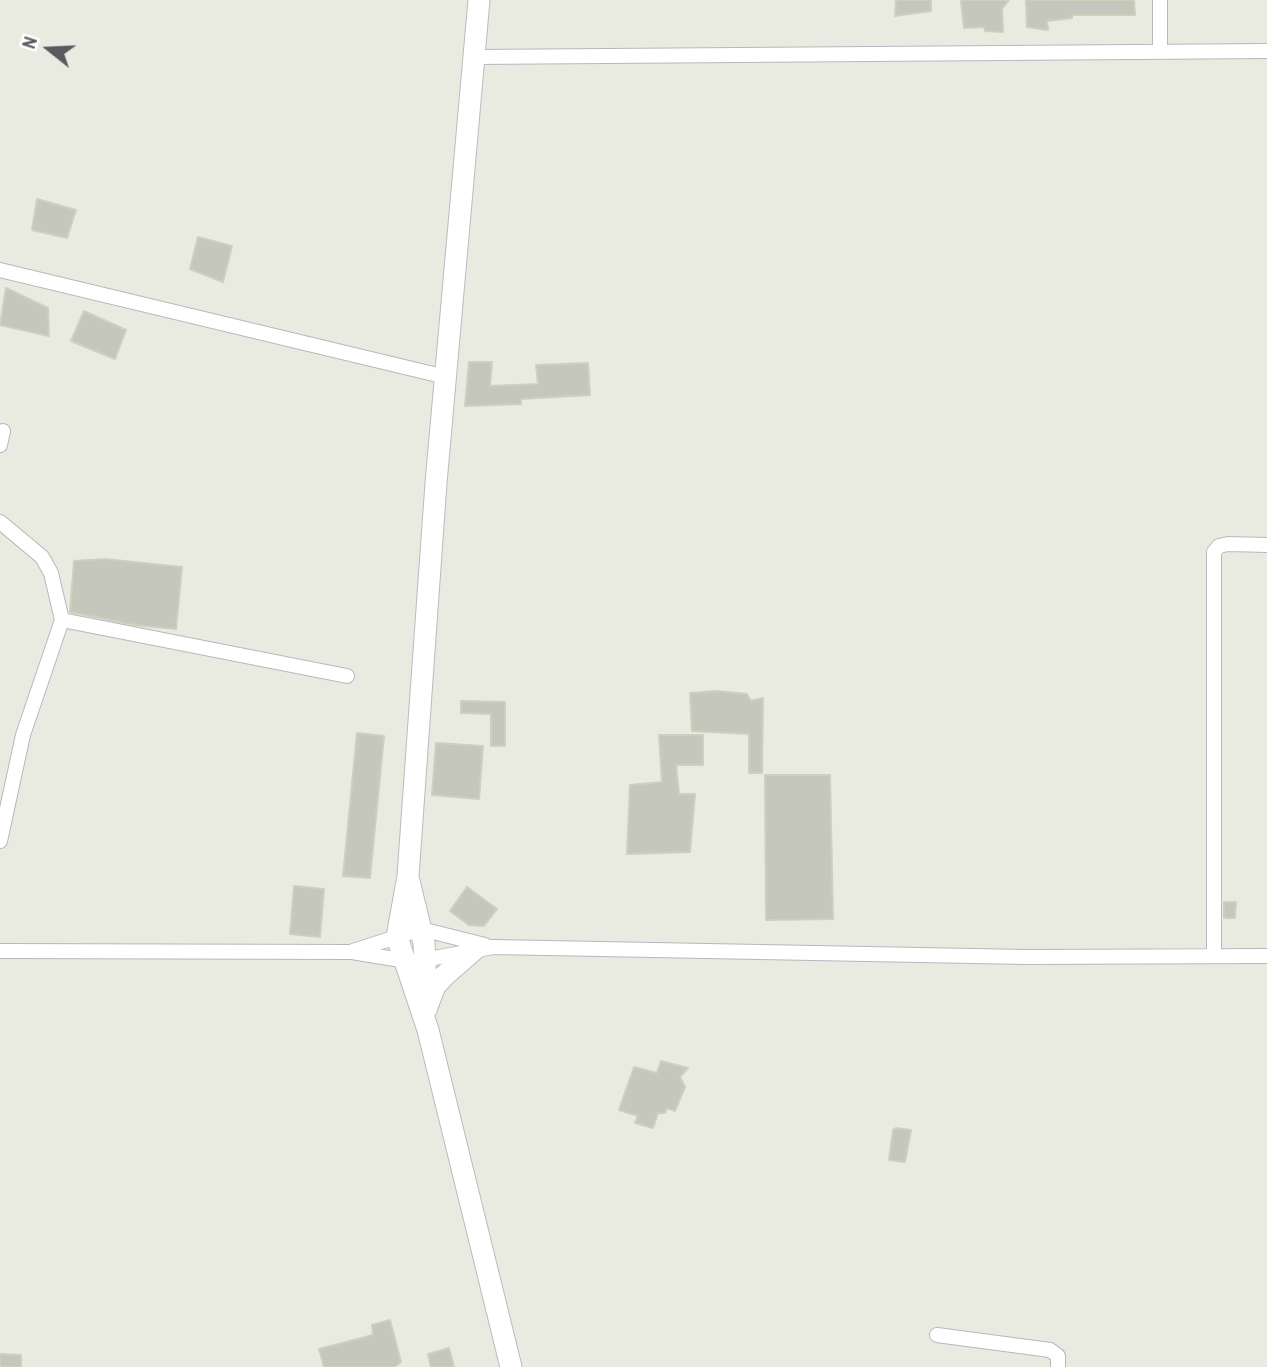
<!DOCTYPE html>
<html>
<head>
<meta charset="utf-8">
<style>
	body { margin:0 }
	#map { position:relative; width:1267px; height:1367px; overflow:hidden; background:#eaebe0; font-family:"Archivo Narrow",sans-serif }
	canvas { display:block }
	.north { position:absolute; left:14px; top:14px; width:70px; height:70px; -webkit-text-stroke:5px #fff; paint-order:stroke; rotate:288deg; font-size:19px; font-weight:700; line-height:28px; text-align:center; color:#585a60 }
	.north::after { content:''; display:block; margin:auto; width:24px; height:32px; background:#585a60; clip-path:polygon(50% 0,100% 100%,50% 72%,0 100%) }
</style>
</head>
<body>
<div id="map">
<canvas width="1267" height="1367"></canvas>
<div class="north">N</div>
</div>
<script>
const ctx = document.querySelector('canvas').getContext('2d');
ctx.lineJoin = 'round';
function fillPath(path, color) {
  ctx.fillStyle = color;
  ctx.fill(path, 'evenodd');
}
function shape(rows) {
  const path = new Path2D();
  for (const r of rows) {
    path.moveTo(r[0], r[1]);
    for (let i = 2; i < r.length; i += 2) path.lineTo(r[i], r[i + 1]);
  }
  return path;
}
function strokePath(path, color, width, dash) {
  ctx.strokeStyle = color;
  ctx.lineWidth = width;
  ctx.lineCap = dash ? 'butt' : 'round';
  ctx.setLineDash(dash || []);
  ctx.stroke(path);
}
const building = shape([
	[896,0,931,0,931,11,895,16,896,0],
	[961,0,1009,0,1002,9,1003,32,985,31,984,27,964,28,961,0],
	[1026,0,1134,0,1135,15,1072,15,1072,18,1047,21,1048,30,1027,27,1026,0],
	[37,199,76,210,67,238,32,230,37,199],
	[198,237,232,246,223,282,190,269,198,237],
	[6,288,48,308,49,336,0,325,6,288],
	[84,311,126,330,115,359,71,341,84,311],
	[469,362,492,362,490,386,538,384,536,365,588,363,590,395,521,399,521,404,465,406,469,362],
	[105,559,182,567,176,629,135,625,70,612,74,561,105,559],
	[716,691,747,694,751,701,763,698,762,773,749,773,749,734,692,731,690,693,716,691],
	[461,701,505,702,505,746,491,746,491,714,461,713,461,701],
	[357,733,384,736,370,878,343,876,357,733],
	[659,735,703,735,703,765,676,765,679,794,695,794,690,852,627,854,630,785,662,782,659,735],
	[436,743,483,746,479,799,432,795,436,743],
	[765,775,830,775,833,919,766,920,765,775],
	[294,886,324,889,320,937,290,934,294,886],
	[467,887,497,909,484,926,469,925,450,911,467,887],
	[1224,902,1236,902,1235,918,1224,918,1224,902],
	[661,1061,688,1068,680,1077,685,1087,675,1111,667,1108,665,1113,658,1113,653,1128,635,1123,638,1116,619,1110,634,1067,657,1073,661,1061],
	[896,1128,911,1130,905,1162,889,1160,893,1130,896,1128],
	[390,1320,401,1362,394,1367,324,1367,319,1349,373,1335,372,1325,390,1320],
	[449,1348,454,1367,431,1367,428,1354,449,1348],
	[0,1354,21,1355,21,1367,0,1367,0,1354]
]);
fillPath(building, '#c5c6bc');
strokePath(building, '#cfcfbe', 2);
const street = shape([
	[1160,0,1160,52],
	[475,57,1267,51],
	[0,270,446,377],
	[0,445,3,431],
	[0,522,42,557,51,573,62,620],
	[0,841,23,735,62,620,347,676],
	[0,951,352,952,413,962,493,947,1027,957,1267,956],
	[353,951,421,929,485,945],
	[1214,956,1214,552,1219,546,1228,544,1267,545],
	[937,1335,1050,1350,1058,1356,1058,1367]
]);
const secondary = shape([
	[479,0,436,483,408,876,397,937,428,1030,511,1367],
	[409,881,424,943,427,1008],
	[428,1004,435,986,444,976,476,948]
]);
strokePath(street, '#b7b8be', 16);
strokePath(secondary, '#babbc3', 23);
strokePath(street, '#fff', 14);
strokePath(secondary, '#fff', 21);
</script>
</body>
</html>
